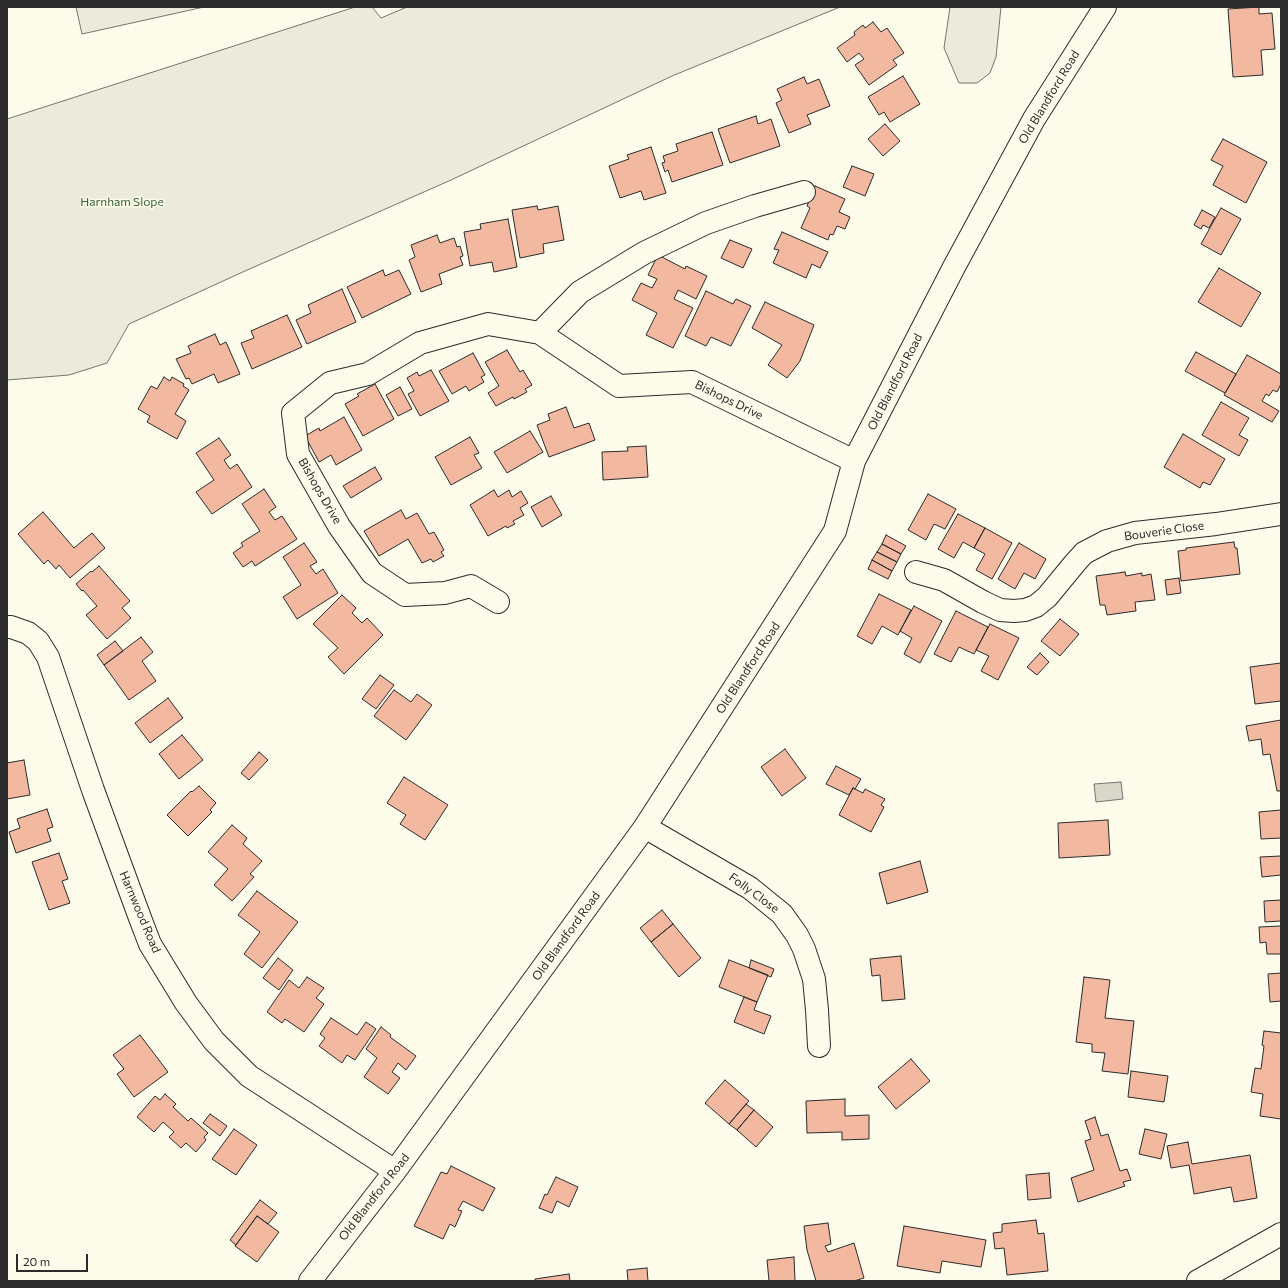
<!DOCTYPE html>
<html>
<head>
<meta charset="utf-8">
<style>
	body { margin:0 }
	#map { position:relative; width:1288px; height:1288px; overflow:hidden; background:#fdfbea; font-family:Commissioner,sans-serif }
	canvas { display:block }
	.frame { position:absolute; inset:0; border:8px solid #2b2b2b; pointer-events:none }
	.scale { position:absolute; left:16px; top:1254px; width:72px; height:18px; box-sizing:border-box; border:2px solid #2b2b2b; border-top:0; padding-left:5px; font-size:12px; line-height:14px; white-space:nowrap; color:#2b2b2b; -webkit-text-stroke:3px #fdfbea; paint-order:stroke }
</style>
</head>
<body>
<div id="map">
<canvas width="1288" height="1288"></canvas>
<div class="frame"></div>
<div class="scale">20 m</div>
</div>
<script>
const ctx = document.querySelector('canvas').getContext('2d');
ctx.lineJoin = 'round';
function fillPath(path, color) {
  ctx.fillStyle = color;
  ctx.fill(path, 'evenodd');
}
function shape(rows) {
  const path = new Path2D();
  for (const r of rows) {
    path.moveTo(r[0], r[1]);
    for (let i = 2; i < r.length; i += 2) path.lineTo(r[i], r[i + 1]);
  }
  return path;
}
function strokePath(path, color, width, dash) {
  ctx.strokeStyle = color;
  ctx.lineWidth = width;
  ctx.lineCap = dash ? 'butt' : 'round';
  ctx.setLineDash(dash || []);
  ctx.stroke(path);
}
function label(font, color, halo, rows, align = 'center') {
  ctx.font = font + ' Commissioner,sans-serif';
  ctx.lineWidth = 3;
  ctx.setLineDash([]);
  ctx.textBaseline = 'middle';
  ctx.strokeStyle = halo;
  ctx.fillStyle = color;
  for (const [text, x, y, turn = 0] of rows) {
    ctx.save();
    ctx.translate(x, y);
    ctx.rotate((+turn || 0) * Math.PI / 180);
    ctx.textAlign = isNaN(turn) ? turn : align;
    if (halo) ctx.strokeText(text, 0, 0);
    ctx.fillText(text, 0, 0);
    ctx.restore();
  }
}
const green = shape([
	[76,7,204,7,82,34,76,7],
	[355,7,372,7,381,18,407,7,840,7,672,76,451,180,245,271,129,324,107,363,69,375,7,380,7,119,355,7],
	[950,7,1001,7,996,57,990,73,977,83,959,83,944,48,950,7]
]);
fillPath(green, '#ecebdb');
strokePath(green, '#74746e', 1);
const water = shape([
	[1121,782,1123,799,1096,802,1094,784,1121,782]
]);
fillPath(water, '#d8d7c9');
strokePath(water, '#74746e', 1);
const building = shape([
	[1259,7,1259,14,1272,13,1275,49,1261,50,1263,75,1233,77,1228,9,1259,7],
	[873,22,881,32,887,28,904,53,893,60,897,65,869,85,855,65,864,59,859,53,847,62,837,48,855,35,854,32,863,25,865,28,873,22],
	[903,76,920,104,890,122,884,112,879,115,868,97,903,76],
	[804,77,807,84,819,79,830,106,807,115,811,124,789,133,776,103,782,100,777,89,804,77],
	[756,116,758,124,771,119,780,146,730,163,718,129,756,116],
	[885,124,900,141,883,156,868,139,885,124],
	[712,132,723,165,672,182,668,170,665,172,662,163,665,162,663,156,678,151,676,144,712,132],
	[1223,139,1267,162,1246,203,1213,185,1223,166,1211,160,1223,139],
	[651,147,666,193,644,200,641,191,620,198,609,166,629,159,627,155,651,147],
	[852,166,874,174,865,196,843,187,852,166],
	[815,186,845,199,839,212,850,217,845,229,837,226,833,235,830,234,828,240,801,228,810,208,807,206,815,186],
	[537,206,538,210,558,206,564,240,543,244,544,253,520,258,512,210,537,206],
	[1221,208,1241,219,1221,255,1201,244,1221,208],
	[1202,210,1215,217,1209,228,1203,225,1201,229,1194,225,1202,210],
	[508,219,517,267,494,272,492,262,470,266,464,232,481,229,480,224,508,219],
	[782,232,828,252,820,268,812,264,806,278,773,263,779,250,774,249,782,232],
	[437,235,440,243,454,238,457,247,460,246,463,256,460,257,463,265,439,274,442,284,421,292,409,260,415,257,411,245,437,235],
	[730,240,752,249,743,268,721,258,730,240],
	[658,255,685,269,686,266,707,276,696,299,678,290,674,299,693,308,673,348,646,335,657,313,632,300,641,283,652,288,657,279,648,275,658,255],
	[1219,268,1261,293,1241,327,1198,302,1219,268],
	[383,270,385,276,399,270,411,294,362,318,347,287,383,270],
	[342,289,356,322,307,344,296,320,311,313,308,305,342,289],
	[706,291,733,304,736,299,751,306,731,346,711,337,706,346,685,336,706,291],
	[765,302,814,325,800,361,787,378,768,365,782,345,752,328,765,302],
	[287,315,302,347,252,369,241,343,254,338,251,331,287,315],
	[215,334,220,345,226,342,240,374,218,383,214,374,192,384,189,378,186,379,176,359,191,353,188,346,215,334],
	[507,350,520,372,523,370,532,385,525,389,527,392,514,399,513,397,496,406,488,393,499,386,485,362,507,350],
	[1196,352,1236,374,1225,393,1185,371,1196,352],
	[473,353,485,375,481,377,484,382,469,391,466,386,452,394,439,371,473,353],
	[1247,355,1281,374,1281,384,1277,392,1273,390,1269,396,1266,394,1262,401,1279,411,1272,422,1224,395,1247,355],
	[431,370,449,401,420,416,408,394,414,391,407,378,417,372,419,376,431,370],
	[164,377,170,381,172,377,184,384,183,386,189,390,175,414,186,421,177,439,147,422,150,416,138,409,151,386,157,389,164,377],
	[375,384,394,419,363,436,345,404,359,396,357,394,375,384],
	[400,387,412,409,398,416,386,395,400,387],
	[1221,402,1249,418,1239,435,1248,440,1239,456,1202,435,1221,402],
	[566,407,574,428,589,423,595,440,549,457,537,425,550,420,548,414,566,407],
	[344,417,362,450,336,465,331,455,319,462,305,436,319,428,320,431,344,417],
	[530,431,543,452,507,473,494,452,530,431],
	[1183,434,1225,459,1210,485,1203,482,1200,488,1164,467,1183,434],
	[470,437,479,453,474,455,482,468,451,485,435,457,470,437],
	[219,438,231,455,224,460,230,469,237,464,252,487,212,514,196,492,214,480,196,453,219,438],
	[646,446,648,477,603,480,602,452,628,451,627,447,646,446],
	[375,467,382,479,351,498,343,486,375,467],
	[264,489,276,507,269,512,275,520,282,516,297,539,255,566,252,561,243,567,233,553,243,546,241,543,260,531,242,504,264,489],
	[494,490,498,497,509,490,512,497,521,491,528,503,520,508,524,515,513,521,515,524,507,528,506,526,488,536,470,505,494,490],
	[928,494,956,509,945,529,934,524,926,540,908,530,928,494],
	[551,496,562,515,542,527,531,507,551,496],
	[401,510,406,519,417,513,429,534,434,532,444,550,441,552,444,556,433,562,431,559,422,563,408,539,379,556,364,531,401,510],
	[43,512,74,548,92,533,105,548,70,578,59,565,56,569,48,560,44,564,18,534,43,512],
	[958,514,985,528,974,548,963,542,954,558,938,549,958,514],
	[985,528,1012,543,992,579,976,570,985,554,974,548,985,528],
	[886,535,906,546,901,554,882,544,886,535],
	[1234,542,1235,548,1237,548,1240,574,1181,581,1178,551,1186,550,1186,548,1234,542],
	[304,543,317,562,310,566,316,574,323,569,338,593,297,619,283,597,301,585,283,557,304,543],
	[1019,543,1046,559,1035,579,1024,573,1015,589,998,579,1019,543],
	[882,544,901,554,897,562,877,552,882,544],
	[877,552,897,562,892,571,872,560,877,552],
	[872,560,892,571,888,579,868,569,872,560],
	[99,566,130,601,122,608,131,618,107,639,86,615,97,606,83,590,82,591,76,584,91,571,92,572,99,566],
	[1125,572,1126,576,1142,573,1142,576,1151,574,1155,600,1135,602,1136,611,1107,615,1105,605,1100,605,1096,576,1125,572],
	[1179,578,1181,593,1167,595,1165,580,1179,578],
	[879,594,911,610,898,635,882,626,872,644,857,636,879,594],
	[342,595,356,608,352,613,362,623,367,618,383,635,344,674,328,657,338,648,313,624,342,595],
	[914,606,942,621,920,663,904,654,912,638,900,631,914,606],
	[956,611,988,627,974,654,959,647,951,662,934,654,956,611],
	[1060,619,1079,634,1060,656,1041,641,1060,619],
	[990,624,1019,638,998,680,981,671,989,656,976,650,990,624],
	[141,637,153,652,142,661,156,681,129,700,104,665,141,637],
	[115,641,123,651,104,665,97,655,115,641],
	[1040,653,1049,662,1037,675,1027,667,1040,653],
	[1281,663,1281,701,1255,704,1250,667,1281,663],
	[380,675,394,685,376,709,362,699,380,675],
	[394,690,411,702,417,694,432,705,406,740,374,716,394,690],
	[168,698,183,718,150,743,135,723,168,698],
	[1281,720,1281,791,1277,791,1270,754,1263,755,1261,739,1249,741,1246,726,1281,720],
	[182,735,203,760,179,779,159,754,182,735],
	[785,749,806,778,782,796,761,767,785,749],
	[259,752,268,760,249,780,241,773,259,752],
	[24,760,30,795,7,799,7,763,24,760],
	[836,766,861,779,855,789,853,788,849,795,826,784,836,766],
	[404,777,448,805,425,840,400,824,406,815,387,803,404,777],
	[199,786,216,803,210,810,212,812,188,836,167,815,191,791,192,792,199,786],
	[853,788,863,793,865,789,885,799,881,805,884,807,871,832,839,815,853,788],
	[47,809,53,827,47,829,51,841,16,853,9,832,20,828,17,819,47,809],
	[1281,810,1281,838,1261,839,1259,812,1281,810],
	[1108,820,1110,855,1059,858,1058,823,1108,820],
	[232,825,247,838,243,844,262,861,250,874,254,877,232,901,214,885,228,869,208,852,232,825],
	[59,853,68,879,62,881,70,903,49,910,32,862,59,853],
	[1281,856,1281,878,1281,875,1262,877,1260,857,1281,856],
	[920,861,928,892,887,904,879,873,920,861],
	[257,891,298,922,262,968,244,954,260,932,238,915,257,891],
	[1281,900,1281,921,1265,922,1264,901,1281,900],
	[662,910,673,924,651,942,640,928,662,910],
	[673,924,701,958,679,977,651,942,673,924],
	[1281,926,1281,954,1267,954,1266,942,1260,943,1259,927,1281,926],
	[901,956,905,999,882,1001,880,975,872,976,870,959,901,956],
	[278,958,293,970,279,990,263,978,278,958],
	[729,960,768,975,757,1002,719,987,729,960],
	[751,960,774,969,771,977,749,968,751,960],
	[1281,973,1281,1001,1270,1002,1268,974,1281,973],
	[307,977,324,988,316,998,324,1004,304,1032,285,1019,282,1023,267,1012,289,980,299,988,307,977],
	[1084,977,1110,980,1105,1018,1134,1021,1128,1074,1102,1071,1105,1053,1092,1052,1092,1044,1076,1042,1084,977],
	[744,997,757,1002,754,1010,771,1016,764,1034,734,1022,744,997],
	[331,1018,357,1035,366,1022,376,1029,355,1060,347,1055,342,1063,319,1046,325,1038,320,1034,331,1018],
	[381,1027,391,1035,390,1037,416,1056,406,1070,398,1063,392,1072,400,1078,388,1094,364,1077,377,1058,366,1049,381,1027],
	[1264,1031,1281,1033,1281,1119,1260,1116,1263,1094,1251,1092,1255,1068,1261,1069,1264,1046,1262,1045,1264,1031],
	[140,1035,168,1072,134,1097,117,1074,124,1069,113,1055,140,1035],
	[911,1059,930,1081,896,1109,878,1087,911,1059],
	[1131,1071,1168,1076,1164,1102,1128,1097,1131,1071],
	[725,1080,749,1101,729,1124,705,1103,725,1080],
	[165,1094,176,1104,173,1107,188,1121,191,1118,208,1133,204,1137,206,1140,196,1152,186,1143,181,1148,169,1137,174,1132,163,1122,154,1132,137,1117,155,1096,160,1100,165,1094],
	[845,1099,845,1116,869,1115,869,1139,842,1140,842,1132,807,1133,806,1101,845,1099],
	[746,1104,754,1110,737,1130,729,1124,746,1104],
	[754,1110,773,1127,756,1147,737,1130,754,1110],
	[210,1114,227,1126,220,1136,203,1123,210,1114],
	[1095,1117,1101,1136,1108,1134,1120,1171,1127,1169,1131,1180,1123,1182,1125,1186,1078,1202,1071,1178,1094,1170,1085,1141,1091,1139,1085,1121,1095,1117],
	[234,1129,257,1145,236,1175,212,1159,234,1129],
	[1145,1129,1167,1134,1161,1159,1139,1154,1145,1129],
	[1188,1142,1192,1164,1250,1155,1257,1198,1234,1202,1231,1187,1194,1194,1189,1165,1171,1168,1167,1146,1188,1142],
	[451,1166,495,1188,483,1211,463,1201,458,1210,462,1211,455,1227,450,1224,443,1239,414,1226,441,1172,447,1174,451,1166],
	[1049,1173,1051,1198,1028,1200,1026,1175,1049,1173],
	[556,1177,578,1187,569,1207,557,1201,552,1213,539,1208,545,1194,547,1195,556,1177],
	[260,1200,277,1213,268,1224,257,1216,236,1245,230,1240,260,1200],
	[257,1216,279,1232,257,1262,235,1246,257,1216],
	[1036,1220,1038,1234,1044,1233,1048,1271,1007,1275,1004,1248,995,1249,993,1233,1002,1232,1002,1224,1036,1220],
	[828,1223,831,1244,825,1246,828,1252,854,1243,864,1278,854,1281,816,1281,807,1250,804,1226,828,1223],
	[904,1226,986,1240,981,1267,942,1261,940,1273,897,1266,904,1226],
	[794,1257,795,1281,769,1281,767,1260,794,1257],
	[647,1268,648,1281,628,1281,627,1270,647,1268],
	[569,1274,570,1281,535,1281,535,1279,569,1274]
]);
fillPath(building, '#f2b8a0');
strokePath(building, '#2b2b2b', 1);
const minor = shape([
	[540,333,619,386,692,382,854,461],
	[916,572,944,580,983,602,1000,610,1014,611,1025,610,1036,606,1047,597,1075,563,1084,553,1107,541,1135,533,1216,524,1281,514],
	[498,602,471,586,445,593,405,595,372,573,339,526,298,454,293,413,330,383,368,374,420,343,488,324,540,333,580,292,644,253,706,223,755,206,804,192],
	[7,627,11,627,28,633,38,641,48,657,93,790,140,918,150,944,186,1003,214,1041,249,1076,395,1171],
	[645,827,750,888,782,914,797,935,804,949,814,979,817,1010,819,1046],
	[310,1281,395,1171,645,827,835,531,854,461,954,267,1034,119,1105,7],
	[1198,1281,1281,1234]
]);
strokePath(minor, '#2b2b2b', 24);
strokePath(minor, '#fdfbea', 22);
label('12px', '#2b2b2b', '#fdfbea', [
	["Old Blandford Road",1049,97,-59],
	["Old Blandford Road",895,382,-63],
	["Bishops Drive",729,400,26],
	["Bishops Drive",320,491,60],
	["Bouverie Close",1164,531,-8],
	["Old Blandford Road",748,668,-57],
	["Folly Close",754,893,36],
	["Harnwood Road",140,912,67],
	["Old Blandford Road",566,936,-54],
	["Old Blandford Road",374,1197,-52]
]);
label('12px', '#34623c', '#fdfbea', [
	["Harnham Slope",122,202]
]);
</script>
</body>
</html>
